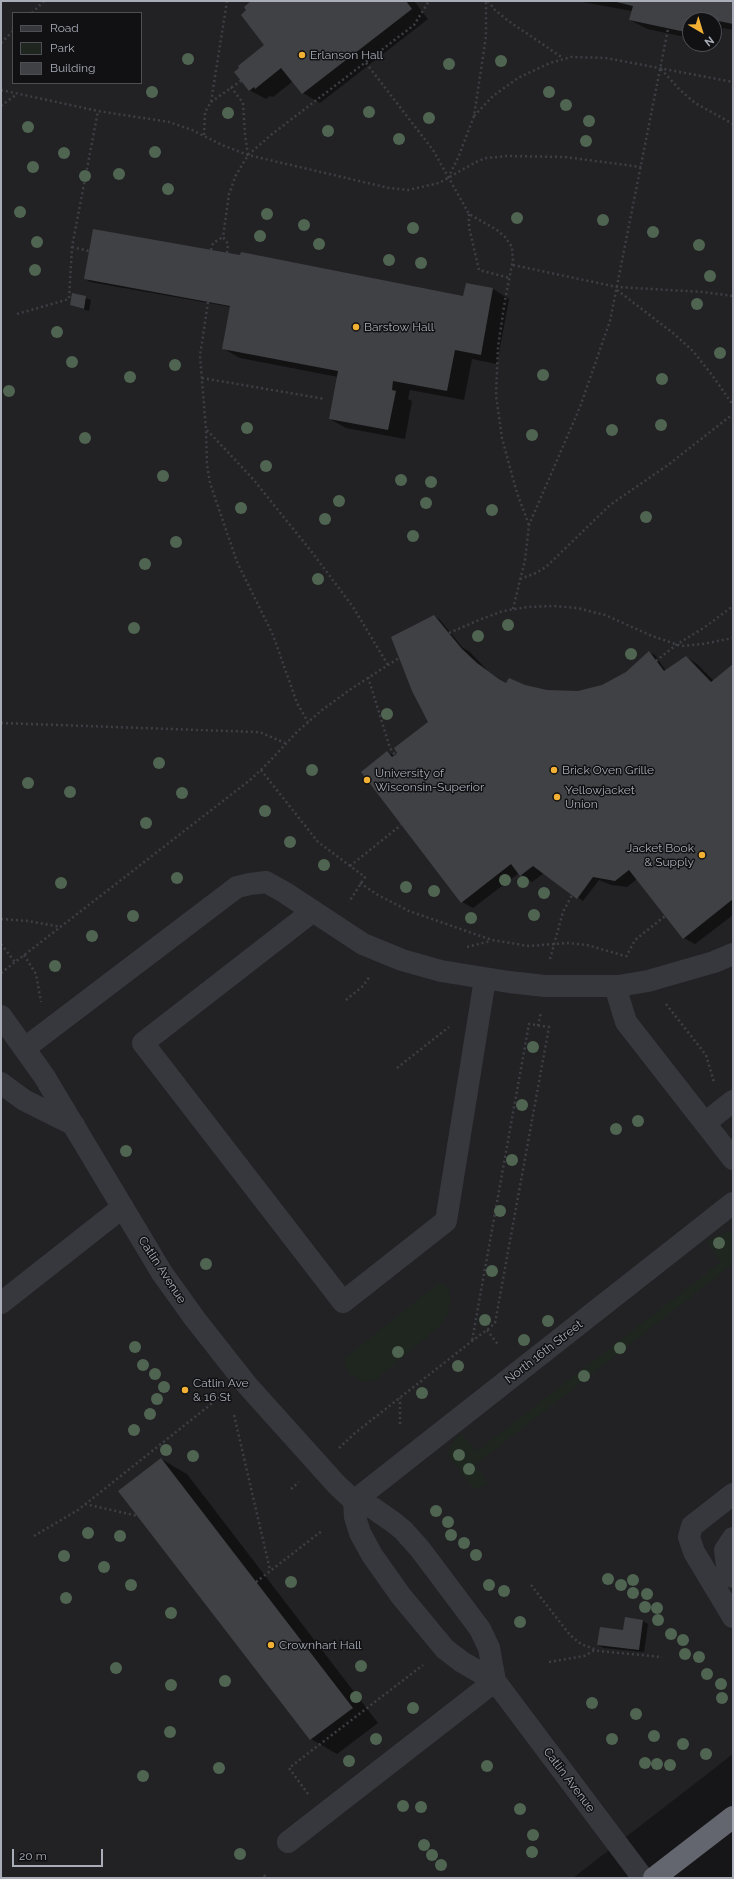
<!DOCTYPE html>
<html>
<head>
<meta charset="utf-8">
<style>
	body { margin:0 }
	#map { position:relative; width:734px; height:1879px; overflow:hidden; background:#161618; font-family:Raleway,sans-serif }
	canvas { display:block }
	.frame { position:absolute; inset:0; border:2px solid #a8adb8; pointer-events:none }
	.legend { position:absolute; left:12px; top:12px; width:130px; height:72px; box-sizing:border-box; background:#111113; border:1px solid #4d4f55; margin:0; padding:5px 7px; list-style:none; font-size:12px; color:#a8adb8 }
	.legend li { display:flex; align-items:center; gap:8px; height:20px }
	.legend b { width:20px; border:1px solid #4d4f55 }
	.north { position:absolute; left:682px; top:12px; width:40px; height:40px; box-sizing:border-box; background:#111113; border:1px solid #4d4f55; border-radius:50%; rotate:142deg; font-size:11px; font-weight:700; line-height:16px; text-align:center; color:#a8adb8 }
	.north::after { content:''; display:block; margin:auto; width:14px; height:18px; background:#f2b134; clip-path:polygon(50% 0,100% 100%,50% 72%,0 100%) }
	.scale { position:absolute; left:12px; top:1849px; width:91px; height:18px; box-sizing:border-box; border:2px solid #a8adb8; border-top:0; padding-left:5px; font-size:12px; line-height:14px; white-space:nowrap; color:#a8adb8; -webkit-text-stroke:3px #111113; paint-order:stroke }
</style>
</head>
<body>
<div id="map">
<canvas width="734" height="1879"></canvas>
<div class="frame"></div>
<ul class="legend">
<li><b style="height:5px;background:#37383d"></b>Road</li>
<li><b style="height:11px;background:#1e261f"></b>Park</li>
<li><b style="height:11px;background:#404145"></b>Building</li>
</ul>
<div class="north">N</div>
<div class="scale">20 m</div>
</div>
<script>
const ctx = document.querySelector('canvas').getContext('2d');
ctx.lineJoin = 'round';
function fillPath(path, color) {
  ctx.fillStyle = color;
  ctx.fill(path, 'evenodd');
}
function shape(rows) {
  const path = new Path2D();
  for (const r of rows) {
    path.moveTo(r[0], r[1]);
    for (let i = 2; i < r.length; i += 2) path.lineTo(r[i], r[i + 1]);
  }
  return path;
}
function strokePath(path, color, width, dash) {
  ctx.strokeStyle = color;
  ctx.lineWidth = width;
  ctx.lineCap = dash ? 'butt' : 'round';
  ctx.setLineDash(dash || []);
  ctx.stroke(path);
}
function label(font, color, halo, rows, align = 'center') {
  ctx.font = font + ' Raleway,sans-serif';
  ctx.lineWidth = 3;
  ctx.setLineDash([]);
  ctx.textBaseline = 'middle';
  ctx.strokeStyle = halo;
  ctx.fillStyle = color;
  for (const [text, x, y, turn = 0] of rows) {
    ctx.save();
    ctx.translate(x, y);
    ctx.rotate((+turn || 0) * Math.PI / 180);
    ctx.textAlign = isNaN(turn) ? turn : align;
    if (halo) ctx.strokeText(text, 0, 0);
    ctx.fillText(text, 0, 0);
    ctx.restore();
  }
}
fillPath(shape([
	[1,1,733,1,733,1754,573,1878,1,1878],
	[13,13,141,13,141,83,13,83],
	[690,20,714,20,714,44,690,44]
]), '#222225');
fillPath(shape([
	[727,1232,733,1232,733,1264,475,1465,488,1483,478,1489,472,1487,448,1455,450,1447,457,1437,461,1433,476,1452,721,1262,707,1242,712,1238],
	[439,1283,445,1285,449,1290,451,1298,447,1315,440,1326,375,1380,364,1382,351,1375,345,1366,345,1358]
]), '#1e261f');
fillPath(shape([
	[253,1,414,1,428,19,320,103,303,93,293,81,273,97,270,96,266,99,249,90,240,68,265,45,248,10],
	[577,1,733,1,733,30,723,28,719,45,714,43,714,20,690,20,690,38,647,29,630,20,632,11],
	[85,279,464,297,466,284,493,289,509,299,497,364,472,359,464,400,410,390,408,399,412,401,405,439,346,428,330,419,338,377,240,358,224,349,231,307,90,282],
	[73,294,91,300,89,311,71,305],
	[434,616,440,620,463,648,469,651,488,671,507,684,553,692,573,693,605,685,627,673,649,652,655,655,666,671,686,657,697,664,714,681,733,665,733,915,695,944,684,938,637,879,627,887,611,885,599,880,583,901,544,873,532,882,519,873,473,908,462,902,387,752,394,756,429,722],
	[161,1459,187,1474,378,1723,337,1754,311,1739,120,1491],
	[643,1621,648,1624,644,1652,604,1648,598,1645]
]), '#0007');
fillPath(shape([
	[251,1,406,1,412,9,302,94,281,68,255,89,254,87,249,91,234,72,239,68,238,66,264,45,241,15,246,10,244,7],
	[612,1,733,1,733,24,714,20,690,20,690,33,629,20,633,6],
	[93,229,240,255,241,252,463,296,466,283,493,288,481,355,455,350,447,391,393,381,392,390,396,391,388,430,329,419,338,371,222,349,230,306,84,279],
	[72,293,86,296,84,309,70,305],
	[434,615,462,649,477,663,499,679,506,683,509,678,525,685,547,690,578,691,602,685,626,672,649,651,664,671,686,656,711,682,733,664,733,899,683,939,629,870,615,881,593,877,577,899,533,866,520,876,511,864,461,903,361,772,387,751,392,757,395,755,397,753,394,748,428,722,412,691,391,637],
	[161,1458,353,1708,310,1740,118,1491],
	[625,1617,643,1620,639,1650,597,1645,600,1627,623,1630]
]), '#404145');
strokePath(shape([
	[488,1,495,10,507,20,563,58],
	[32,13,44,1],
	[1,43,13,31],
	[366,63,433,150,469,214,497,230,505,237,512,247,513,260,505,300,498,347,496,395,502,438,509,464,517,493,529,525],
	[661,69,679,89,695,103,733,124],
	[231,87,243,103,245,134,248,155],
	[1,90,98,111,169,122,192,130,222,145,248,155,389,188,408,190,439,183,476,162,486,158,507,156,565,157,641,167],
	[211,102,242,80],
	[1,106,17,94],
	[474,116,493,96,518,78,550,63,571,57,606,58,733,82],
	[204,135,205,112,211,102,227,1],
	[448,178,458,158,474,116,476,103,486,36,486,1],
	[469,214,469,227,479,270,510,278],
	[72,247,89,251],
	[211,250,213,243,223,237],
	[227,253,228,244,223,237,229,194,236,175,248,155,271,135,414,25,429,1],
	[513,265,617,287,703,292,733,296],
	[617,290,673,333,693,351,712,375,733,405],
	[208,302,200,356,206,430,207,465,210,483,237,562,273,635,297,703,308,722],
	[17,314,69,299,72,247,98,111],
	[202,378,325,399],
	[207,430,253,479,311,551,353,607,388,665],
	[520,579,536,573,546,567,610,505,668,465,733,414],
	[513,609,525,560,529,525,580,407,610,321,668,29],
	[449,633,479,620,503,611,528,607,554,606,577,608,605,615,652,636,681,646,703,644,733,638],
	[656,661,676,645,705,627,733,606],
	[368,677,390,748,395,755],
	[1,723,256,732,262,733,285,743],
	[261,770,318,842,365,877,349,902],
	[350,866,401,825],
	[360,883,378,895,409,911,492,940,529,946,568,943,587,945,625,956],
	[1,919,28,921,61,927],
	[1,944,15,962],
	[467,947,491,941],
	[24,955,36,974,41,1002],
	[626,957,635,940,665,916],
	[550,959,563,912,572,895],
	[1,973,250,780,268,763,297,732,322,710,351,689,399,658],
	[346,1000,363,986,370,976],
	[666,1004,706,1055,714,1082],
	[538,1026,541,1012],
	[397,1068,449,1027],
	[487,1330,499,1346],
	[234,1415,270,1570],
	[400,1424,400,1398],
	[339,1448,355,1433,472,1341,487,1330,495,1323,549,1027,529,1024,472,1341],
	[291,1489,299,1482],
	[85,1504,138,1516],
	[34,1536,78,1510,220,1397],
	[256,1582,323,1530],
	[531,1585,570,1635,581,1644,599,1651,662,1657],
	[549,1662,584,1656,595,1650],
	[308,1794,289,1768,423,1665],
	[264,1875,266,1878]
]), '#3d3f44', 2.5, [2, 3]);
strokePath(shape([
	[313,911,143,1043,343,1302,446,1221,485,979],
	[618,986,618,996,626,1022,733,1159],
	[1,1016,44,1076,162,1273,195,1319,247,1385,336,1484,354,1501,373,1508,393,1522,403,1530,420,1549,480,1629,489,1648,495,1681],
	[25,1048,237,887,250,884,266,882,284,892,363,944,402,960,441,971,509,982,545,986,618,986,648,981,714,962,733,954],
	[1,1083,24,1100,74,1125],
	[705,1123,733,1101],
	[1,1303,123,1207],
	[733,1494,692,1526,689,1537,694,1552,733,1617],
	[354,1501,355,1517,360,1533,372,1555,401,1596,445,1649,462,1662,495,1681,643,1878],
	[354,1501,733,1203],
	[733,1538,725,1550,727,1566,733,1577],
	[288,1842,495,1681]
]), '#37383d', 22);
strokePath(shape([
	[654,1878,733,1817]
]), '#63666e', 22);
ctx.fillStyle = '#506452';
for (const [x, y] of [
	[188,59],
	[501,61],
	[449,64],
	[152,92],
	[549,92],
	[566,105],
	[369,112],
	[228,113],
	[429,118],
	[589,121],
	[28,127],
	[328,131],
	[399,139],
	[586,141],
	[155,152],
	[64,153],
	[33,167],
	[119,174],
	[85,176],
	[168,189],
	[20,212],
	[267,214],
	[517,218],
	[603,220],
	[304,225],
	[413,228],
	[653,232],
	[260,236],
	[37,242],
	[319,244],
	[699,245],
	[389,260],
	[421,263],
	[35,270],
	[710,276],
	[697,304],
	[57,332],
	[720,353],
	[72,362],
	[175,365],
	[543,375],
	[130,377],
	[662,379],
	[9,391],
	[661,425],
	[247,428],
	[612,430],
	[532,435],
	[85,438],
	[266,466],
	[163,476],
	[401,480],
	[431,482],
	[339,501],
	[426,503],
	[241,508],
	[492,510],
	[646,517],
	[325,519],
	[413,536],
	[176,542],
	[145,564],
	[318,579],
	[508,625],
	[134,628],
	[478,636],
	[631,654],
	[387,714],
	[159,763],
	[312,770],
	[28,783],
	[70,792],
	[182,793],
	[265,811],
	[146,823],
	[290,842],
	[324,865],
	[177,878],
	[505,880],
	[523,882],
	[61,883],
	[406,887],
	[434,891],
	[544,893],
	[534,915],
	[133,916],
	[471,918],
	[92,936],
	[55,966],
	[533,1047],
	[522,1105],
	[638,1121],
	[616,1129],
	[126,1151],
	[512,1160],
	[500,1211],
	[719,1243],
	[206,1264],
	[492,1271],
	[485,1320],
	[548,1321],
	[524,1340],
	[135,1347],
	[620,1348],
	[398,1352],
	[143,1365],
	[458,1366],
	[155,1374],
	[584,1376],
	[164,1387],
	[422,1393],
	[157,1399],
	[150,1414],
	[134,1430],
	[166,1450],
	[459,1455],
	[193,1456],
	[469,1469],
	[436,1511],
	[448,1522],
	[88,1533],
	[451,1535],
	[120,1536],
	[464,1543],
	[476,1555],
	[64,1556],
	[104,1567],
	[608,1579],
	[633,1580],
	[291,1582],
	[131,1585],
	[489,1585],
	[621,1585],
	[504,1591],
	[633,1593],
	[647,1594],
	[66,1598],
	[645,1607],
	[657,1608],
	[171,1613],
	[658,1620],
	[520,1622],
	[671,1634],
	[683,1640],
	[685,1654],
	[699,1657],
	[361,1666],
	[116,1668],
	[707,1674],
	[225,1681],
	[721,1684],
	[171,1685],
	[356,1697],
	[722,1698],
	[592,1703],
	[413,1708],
	[636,1714],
	[170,1732],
	[654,1736],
	[376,1739],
	[612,1739],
	[683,1744],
	[706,1754],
	[349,1761],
	[645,1763],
	[657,1764],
	[670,1765],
	[487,1766],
	[219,1768],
	[143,1776],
	[403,1806],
	[421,1807],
	[520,1809],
	[533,1835],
	[424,1845],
	[532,1852],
	[240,1854],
	[432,1855],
	[441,1865]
]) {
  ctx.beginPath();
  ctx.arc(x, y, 6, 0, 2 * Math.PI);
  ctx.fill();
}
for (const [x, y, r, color] of [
	[302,55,4,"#f2b134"],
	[356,327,4,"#f2b134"],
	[554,770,4,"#f2b134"],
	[367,780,4,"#f2b134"],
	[557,797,4,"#f2b134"],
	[702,855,4,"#f2b134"],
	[185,1390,4,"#f2b134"],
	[271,1645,4,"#f2b134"]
]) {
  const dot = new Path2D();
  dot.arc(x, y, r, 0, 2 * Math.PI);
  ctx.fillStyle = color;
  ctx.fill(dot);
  strokePath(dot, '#111113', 1.5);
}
label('12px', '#a8adb8', '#111113', [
	["Erlanson Hall",310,55],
	["Barstow Hall",364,327],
	["Brick Oven Grille",562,770],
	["University of",375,773],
	["Wisconsin-Superior",375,787],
	["Yellowjacket",565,790],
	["Union",565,804],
	["Jacket Book",694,848,"right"],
	["& Supply",694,862,"right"],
	["Catlin Ave",193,1383],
	["& 16 St",193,1397],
	["Crownhart Hall",279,1645]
], 'left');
label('12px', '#a8adb8', '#111113', [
	["Catlin Avenue",162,1270,57],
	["North 16th Street",544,1352,-38],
	["Catlin Avenue",569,1780,53]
]);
</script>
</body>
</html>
